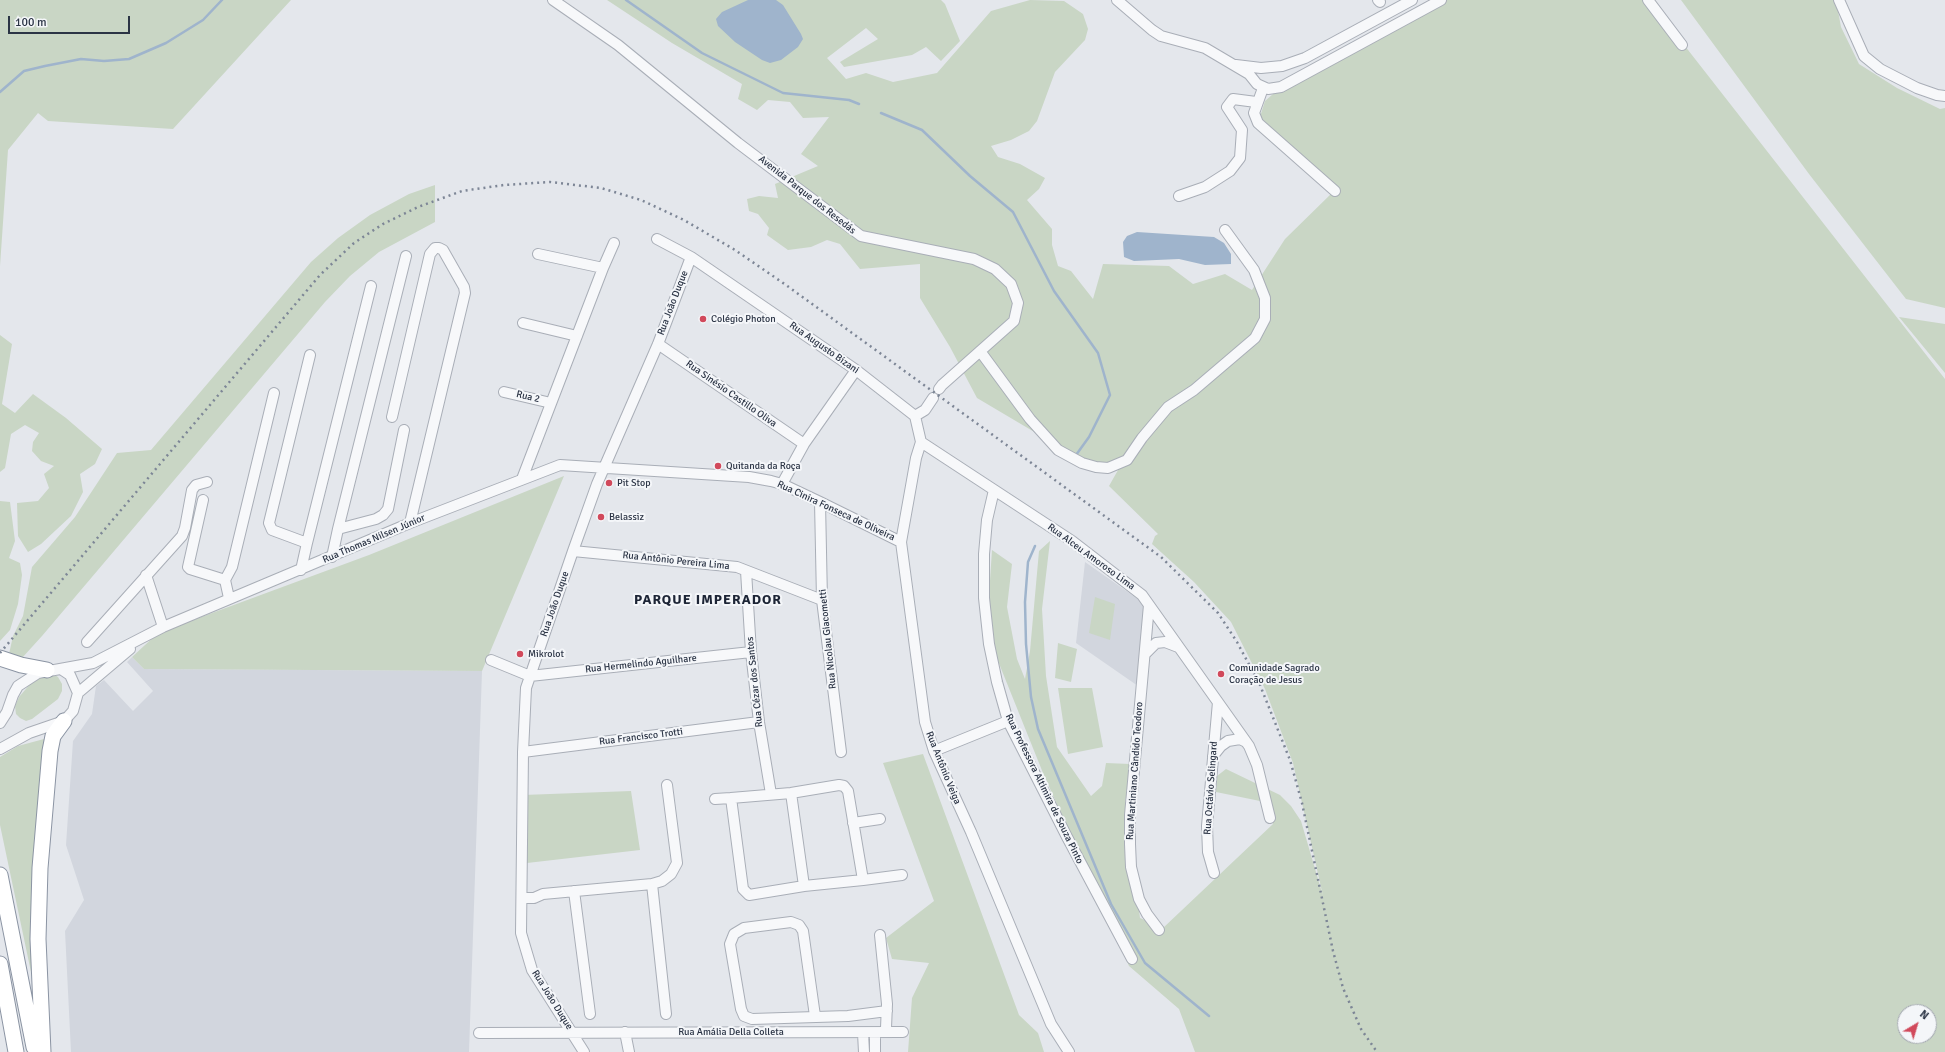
<!DOCTYPE html>
<html>
<head>
<meta charset="utf-8">
<style>
	body { margin:0 }
	#map { position:relative; width:1945px; height:1052px; overflow:hidden; background:#e4e7ec; font-family:Signika,sans-serif }
	canvas { display:block }
	.north { position:absolute; left:1897px; top:1004px; width:40px; height:40px; box-sizing:border-box; background:#f4f6f9; border:1px solid #a4a8b1; border-radius:50%; rotate:38deg; font-size:11px; font-weight:700; line-height:16px; text-align:center; color:#2b3445 }
	.north::after { content:''; display:block; margin:auto; width:14px; height:18px; background:#d1495b; clip-path:polygon(50% 0,100% 100%,50% 72%,0 100%) }
	.scale { position:absolute; left:8px; top:16px; width:122px; height:18px; box-sizing:border-box; border:2px solid #2b3445; border-top:0; padding-left:5px; font-size:12px; line-height:14px; white-space:nowrap; color:#2b3445; -webkit-text-stroke:3px #f4f6f9; paint-order:stroke }
</style>
</head>
<body>
<div id="map">
<canvas width="1945" height="1052"></canvas>
<div class="north">N</div>
<div class="scale">100 m</div>
</div>
<script>
const ctx = document.querySelector('canvas').getContext('2d');
ctx.lineJoin = 'round';
function fillPath(path, color) {
  ctx.fillStyle = color;
  ctx.fill(path, 'evenodd');
}
function shape(rows) {
  const path = new Path2D();
  for (const r of rows) {
    path.moveTo(r[0], r[1]);
    for (let i = 2; i < r.length; i += 2) path.lineTo(r[i], r[i + 1]);
  }
  return path;
}
function strokePath(path, color, width, dash) {
  ctx.strokeStyle = color;
  ctx.lineWidth = width;
  ctx.lineCap = dash ? 'butt' : 'round';
  ctx.setLineDash(dash || []);
  ctx.stroke(path);
}
function label(font, color, halo, rows, align = 'center') {
  ctx.font = font + ' Signika,sans-serif';
  ctx.lineWidth = 4;
  ctx.setLineDash([]);
  ctx.textBaseline = 'middle';
  ctx.strokeStyle = halo;
  ctx.fillStyle = color;
  for (const [text, x, y, turn = 0] of rows) {
    ctx.save();
    ctx.translate(x, y);
    ctx.rotate((+turn || 0) * Math.PI / 180);
    ctx.textAlign = isNaN(turn) ? turn : align;
    if (halo) ctx.strokeText(text, 0, 0);
    ctx.fillText(text, 0, 0);
    ctx.restore();
  }
}
fillPath(shape([
	[1085,562,1145,604,1138,686,1076,643],
	[132,657,144,669,482,671,469,1052,71,1052,65,931,84,900,66,845,73,741,92,714,96,686,104,680,133,711,153,691,127,662]
]), '#d2d6de');
fillPath(shape([
	[0,0,291,0,173,129,48,121,38,113,8,150,0,266],
	[607,0,941,0,945,4,960,41,941,61,926,47,912,55,844,67,840,62,878,39,866,28,827,58,846,79,866,73,893,82,937,73,991,11,1030,0,1064,1,1083,14,1088,29,1085,40,1055,72,1037,121,1029,131,1011,140,991,146,998,157,1020,164,1045,178,1039,189,1027,200,1052,229,1052,245,1058,266,1071,271,1093,299,1103,264,1169,266,1193,284,1225,274,1252,290,1285,239,1334,191,1258,123,1265,101,1281,87,1441,0,1649,0,1945,379,1945,1052,1195,1052,1179,1009,1129,966,1043,773,992,646,989,596,992,550,1012,564,1007,607,1017,659,1025,679,1030,651,1039,551,1050,541,1042,609,1046,676,1057,747,1091,796,1102,786,1106,763,1130,764,1125,804,1140,918,1163,928,1273,824,1260,801,1216,792,1217,776,1226,769,1280,795,1291,806,1301,821,1323,896,1293,763,1265,689,1231,622,1194,582,1152,544,1155,536,1158,534,1109,486,1122,463,1107,466,1085,462,977,398,950,347,920,298,920,264,860,269,840,244,827,240,811,247,788,250,767,235,769,228,758,214,749,211,747,199,759,196,778,198,775,184,818,166,801,154,829,117,803,118,790,102,768,100,757,110,738,99,742,84,672,43],
	[1905,1012,1929,1012,1929,1036,1905,1036],
	[1681,0,1836,0,1841,27,1859,64,1897,88,1940,109,1945,108,1945,308,1906,299,1809,174],
	[435,185,435,222,379,252,350,276,325,302,42,636,22,658,9,654,13,636,23,616,32,567,75,517,117,453,151,450,311,262,338,238,370,215,409,194],
	[1899,317,1945,324,1945,373],
	[0,335,12,344,2,404,15,413,33,394,66,418,102,449,95,464,80,474,83,492,71,516,41,544,28,552,18,536,17,503,38,501,49,488,44,474,54,466,41,461,32,451,33,442,39,433,25,425,11,434,5,468,0,472],
	[564,476,482,671,144,669,132,657,158,633,369,555],
	[0,501,10,502,15,541,9,558,20,563,22,575,18,604,10,630,0,641],
	[1095,597,1115,604,1110,640,1089,633],
	[1058,643,1077,649,1071,682,1055,678],
	[52,673,58,677,62,684,62,691,58,699,32,719,26,721,20,718,16,714,15,706,19,697,37,676],
	[1058,688,1092,688,1103,747,1068,754],
	[44,739,46,748,35,991,0,825,0,757,18,746],
	[923,754,1019,1015,1038,1033,1044,1052,908,1052,912,998,929,963,892,959,886,938,934,901,883,763],
	[631,791,640,850,527,863,523,795]
]), '#c9d6c5');
fillPath(shape([
	[748,0,776,0,783,5,801,34,803,39,798,47,781,60,770,63,762,60,735,42,718,26,716,19,722,12],
	[1137,232,1214,237,1224,243,1231,254,1231,264,1205,265,1179,259,1134,261,1124,257,1123,242,1127,236]
]), '#9fb4cc');
strokePath(shape([
	[626,0,702,53,783,93,849,100,859,104],
	[0,92,24,71,45,66,81,59,104,61,129,59,166,43,203,20,222,0],
	[881,113,922,130,970,176,1013,212,1054,291,1098,353,1110,395,1089,437,1076,455],
	[1035,546,1028,562,1025,602,1026,644,1031,697,1038,729,1111,904,1145,963,1209,1016]
]), '#9fb4cc', 2.5);
const minor = shape([
	[553,0,618,45,738,143,861,236,974,259,995,269,1011,284,1018,303,1014,321,942,385,939,389],
	[1117,0,1152,30,1161,36,1205,48,1249,74,1257,84,1268,89,1281,87,1441,0],
	[1378,0,1380,2],
	[1648,0,1682,45],
	[1839,0,1864,56,1880,69,1917,88,1937,95,1945,96],
	[1236,65,1261,68,1282,66,1305,58,1412,0],
	[1263,88,1254,113,1258,123,1335,191],
	[1179,196,1205,187,1230,171,1240,158,1242,130,1227,107,1233,99,1256,102],
	[657,239,691,257,856,370,915,416],
	[538,254,603,268],
	[523,323,577,336],
	[658,344,804,444],
	[980,351,1030,419,1058,450,1082,463,1096,467,1108,468,1127,460,1142,438,1168,407,1194,390,1255,338,1265,319,1265,298,1254,270,1225,230],
	[504,392,551,403],
	[915,416,921,442,916,458,901,542,925,722,934,751,971,832,1051,1024,1069,1052],
	[915,416,925,410,933,398],
	[392,417,430,254,435,248,439,248,443,250,464,287,465,293,410,523],
	[404,430,388,509,383,515,376,519,338,529,406,256],
	[921,442,1072,541,1142,595,1249,746,1257,765,1270,818],
	[522,479,603,268,614,243],
	[782,484,804,444,856,370],
	[994,490,987,520,984,554,984,598,989,644,997,682,1008,721,1067,837,1132,959],
	[203,500,188,567,190,569,225,580],
	[820,502,822,600,841,752],
	[307,543,272,530,269,523,310,355],
	[573,551,737,567,822,600],
	[332,557,338,529],
	[301,570,307,543,371,286],
	[746,571,751,652,759,722,771,794],
	[146,575,163,627],
	[229,598,225,580,232,567,274,393],
	[1149,605,1130,815,1130,844,1131,867,1139,899,1147,914,1159,930],
	[87,642,182,536,185,528,192,490,196,485,207,482],
	[1145,654,1156,643,1165,642,1178,647],
	[491,660,530,676,751,652],
	[61,669,70,675,78,693],
	[0,723,7,712,13,695,18,686,38,673,93,663,163,627,410,523,560,465,749,477,771,481,782,484,820,502,901,542],
	[0,749,29,733,64,721,73,711,78,693,130,649],
	[934,751,1008,721],
	[523,752,759,722],
	[1213,756,1221,746,1228,741,1240,739,1246,742],
	[791,793,804,886],
	[715,799,731,798],
	[853,823,880,819],
	[1214,873,1208,852,1207,826,1218,702],
	[863,880,848,791,844,786,839,785,791,793,731,798,743,889,749,895,804,886,863,880,902,875],
	[652,884,666,1014],
	[574,891,590,1014],
	[522,898,534,898,543,894,652,884,662,881,671,874,677,863,667,785],
	[880,935,887,1004,886,1028,884,1032],
	[815,1016,803,931,799,925,791,922,744,928,734,934,730,944,741,1009,744,1016,752,1019,848,1016,887,1011],
	[625,1032,629,1052],
	[479,1033,903,1032],
	[863,1033,864,1052],
	[584,1052,532,970,521,933,523,752,526,688,573,551,597,484,658,344,691,257],
	[875,1052,875,1033]
]);
const highway = shape([
	[0,658,21,665,47,670],
	[0,875,34,1047],
	[0,964,16,1052],
	[43,1052,38,939,40,868,50,751,53,736,64,721]
]);
strokePath(minor, '#a9aeb7', 12);
strokePath(highway, '#8b94a3', 17);
strokePath(minor, '#f7f8fa', 10);
strokePath(highway, '#fff', 15);
strokePath(shape([
	[0,653,320,275,354,243,383,224,418,207,462,191,504,185,550,182,601,188,641,200,684,220,735,250,786,285,1161,557,1218,613,1237,642,1260,685,1290,760,1302,803,1333,951,1343,988,1361,1029,1377,1052]
]), '#7d8696', 2.5, [2, 4]);
for (const [x, y, r, color] of [
	[703,319,4,"#d1495b"],
	[718,466,4,"#d1495b"],
	[609,483,4,"#d1495b"],
	[601,517,4,"#d1495b"],
	[520,654,4,"#d1495b"],
	[1221,674,4,"#d1495b"]
]) {
  const dot = new Path2D();
  dot.arc(x, y, r, 0, 2 * Math.PI);
  ctx.fillStyle = color;
  ctx.fill(dot);
  strokePath(dot, '#f4f6f9', 1.5);
}
label('10px', '#2b3445', '#f4f6f9', [
	["Avenida Parque dos Resedás",807,195,38],
	["Rua João Duque",673,303,-69],
	["Rua Augusto Bizani",824,348,35],
	["Rua Sinésio Castillo Oliva",731,394,35],
	["Rua 2",528,397,13],
	["Rua Cinira Fonseca de Oliveira",836,511,25],
	["Rua Thomas Nilsen Júnior",374,539,-23],
	["Rua Alceu Amoroso Lima",1091,557,36],
	["Rua Antônio Pereira Lima",676,561,6],
	["Rua João Duque",555,604,-71],
	["Rua Nicolau Giacometti",828,639,-96],
	["Rua Hermelindo Aguilhare",641,664,-6],
	["Rua Cézar dos Santos",755,682,-96],
	["Rua Francisco Trotti",641,737,-7],
	["Rua Antônio Veiga",943,768,68],
	["Rua Martiniano Cândido Teodoro",1135,771,-86],
	["Rua Octávio Selingard",1211,788,-86],
	["Rua Professora Altimira de Souza Pinto",1044,789,64],
	["Rua João Duque",552,1000,58],
	["Rua Amália Della Colleta",731,1032]
]);
label('10px', '#2b3445', '#f4f6f9', [
	["Colégio Photon",711,319],
	["Quitanda da Roça",726,466],
	["Pit Stop",617,483],
	["Belassiz",609,517],
	["Mikrolot",528,654],
	["Comunidade Sagrado",1229,668],
	["Coração de Jesus",1229,680]
], 'left');
ctx.letterSpacing = '1px';
label('bold 14px', '#1d2536', '#f4f6f9', [
	["PARQUE IMPERADOR",708,600]
]);
ctx.letterSpacing = '0px';
</script>
</body>
</html>
